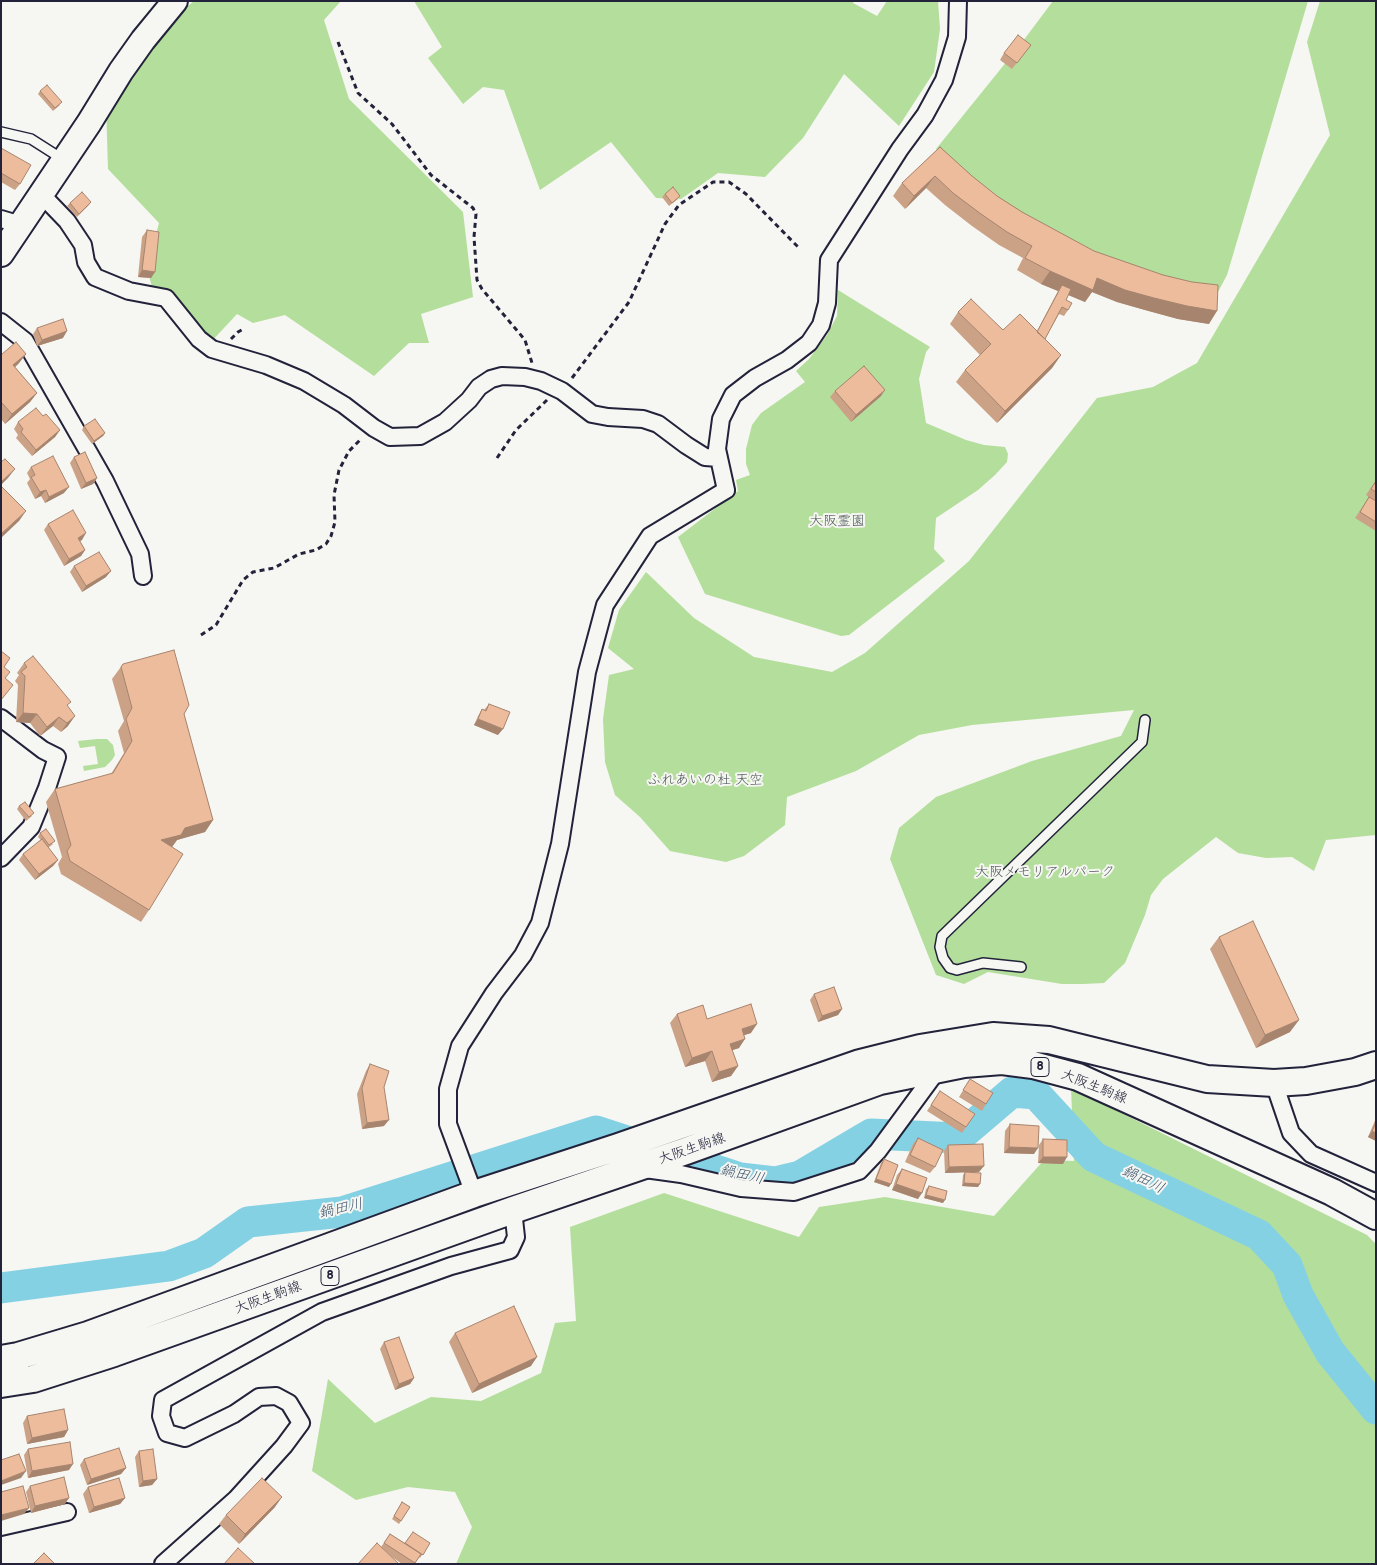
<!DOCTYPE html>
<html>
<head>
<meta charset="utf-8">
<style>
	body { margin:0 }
	#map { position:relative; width:1377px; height:1565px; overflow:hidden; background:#f6f6f2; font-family:"Balsamiq Sans",sans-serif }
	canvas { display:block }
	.frame { position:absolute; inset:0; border:2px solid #22223b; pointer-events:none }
</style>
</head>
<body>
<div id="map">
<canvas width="1377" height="1565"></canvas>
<div class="frame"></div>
</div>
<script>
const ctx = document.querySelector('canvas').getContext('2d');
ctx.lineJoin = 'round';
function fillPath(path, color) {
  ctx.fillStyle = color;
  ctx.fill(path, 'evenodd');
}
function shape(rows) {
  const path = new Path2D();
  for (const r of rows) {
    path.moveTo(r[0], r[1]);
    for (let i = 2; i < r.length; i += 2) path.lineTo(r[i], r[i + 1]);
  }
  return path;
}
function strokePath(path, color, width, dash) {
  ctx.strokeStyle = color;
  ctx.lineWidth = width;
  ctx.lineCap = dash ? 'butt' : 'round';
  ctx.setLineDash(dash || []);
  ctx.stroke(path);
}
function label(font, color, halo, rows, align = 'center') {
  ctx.font = font + ' "Balsamiq Sans","Klee One",sans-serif';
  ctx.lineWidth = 4;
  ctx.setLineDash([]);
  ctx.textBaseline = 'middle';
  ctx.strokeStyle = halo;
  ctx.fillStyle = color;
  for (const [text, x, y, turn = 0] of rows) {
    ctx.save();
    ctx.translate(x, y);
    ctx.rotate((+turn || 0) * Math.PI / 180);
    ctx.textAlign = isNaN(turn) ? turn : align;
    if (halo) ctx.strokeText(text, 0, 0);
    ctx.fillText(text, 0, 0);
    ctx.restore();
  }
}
fillPath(shape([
	[194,1,341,1,324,20,349,99,463,212,473,297,421,314,429,343,409,343,374,376,285,315,253,323,237,314,210,343,152,287,147,269,159,223,108,169,106,104,169,22],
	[414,1,854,1,853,3,877,16,887,1,938,1,940,29,934,72,899,126,844,74,803,138,765,177,718,173,681,199,656,198,611,142,540,190,504,90,483,87,463,104,428,58,442,47],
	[1053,1,1308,1,1227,275,1218,292,1193,286,1079,247,1022,216,973,181,936,149,1020,45],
	[1320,1,1376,1,1376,835,1326,840,1314,871,1292,857,1266,858,1238,853,1216,837,1163,879,1151,895,1145,915,1125,963,1104,983,1083,984,1062,984,988,972,964,984,936,975,890,859,899,828,936,797,1032,761,1121,736,1134,710,972,725,919,735,856,771,787,797,785,825,744,856,726,862,670,851,640,817,615,795,605,762,603,719,609,675,634,669,608,648,619,610,646,572,694,618,754,657,832,672,865,653,969,561,1097,398,1153,387,1197,363,1330,135,1307,42],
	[838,290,930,347,926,352,919,379,926,423,966,440,984,445,1005,447,1008,454,1007,462,995,475,978,490,936,518,934,549,945,561,849,635,841,636,705,594,678,537,738,491,736,480,750,475,746,464,746,449,752,425,761,413,805,382,796,371,809,359,827,335,837,316],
	[97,739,107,739,113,745,115,755,112,760,105,767,84,771,83,766,98,764,95,746,80,748,78,741],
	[1071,1088,1367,1235,1376,1244,1376,1564,456,1564,472,1527,455,1492,408,1487,356,1500,312,1471,328,1379,375,1423,431,1397,481,1401,541,1373,555,1323,576,1321,570,1227,664,1193,799,1237,819,1207,885,1197,994,1216,1044,1160,1074,1161]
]), '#b4de9b');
strokePath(shape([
	[1,1288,169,1266,204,1253,248,1222,342,1212,596,1131,740,1178,775,1182,800,1176,871,1134,958,1138,1012,1092,1036,1094,1094,1157,1259,1235,1287,1265,1298,1295,1330,1352,1376,1409]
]), '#85d1e4', 31);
const lane = shape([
	[1,132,31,139,64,160],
	[1021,967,983,963,957,970,950,968,943,958,940,947,942,936,1142,742,1145,720]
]);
const street = shape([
	[41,194,67,221,83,245,86,262,95,277,129,291,166,298,199,339,212,349,266,365,304,381,344,405,374,428,390,437,420,436,445,422,469,400,479,387,491,379,502,376,525,377,541,381,562,391,592,414,608,417,643,419,658,424,686,445,705,457,719,458],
	[1,219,21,225],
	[1,322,25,341,105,481,140,554,143,576],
	[1,718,43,750,57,757,47,788,31,827,1,858],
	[1274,1083,1291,1133,1311,1154,1376,1183],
	[645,1169,681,1174,741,1188,794,1192,859,1171,878,1151,939,1068],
	[474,1194,448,1124,448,1089,460,1046,494,993,523,955,540,923,560,844,587,672,605,605,650,536,726,490,717,449,721,419,733,395,755,378,787,360,809,343,821,325,827,303,829,260,900,149,925,115,944,80,957,37,958,1],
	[1,1527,67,1512],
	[163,1564,236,1499,284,1446,301,1423,289,1403,276,1396,259,1397,234,1414,185,1438,167,1433,161,1416,163,1400,322,1312,451,1266,510,1250,516,1237,513,1210]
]);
const secondary = shape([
	[1,254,89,123,121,71,143,40,175,1]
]);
const primary = shape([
	[1,1359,18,1356,88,1335,474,1194,618,1147,860,1063,920,1048,993,1036,1049,1040,1207,1079,1274,1083,1306,1081,1355,1072,1376,1065],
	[1,1384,33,1379,114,1353,513,1210,686,1151,880,1081,964,1064,1002,1061,1033,1065,1078,1077,1332,1192,1376,1216]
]);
strokePath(lane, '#22223b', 12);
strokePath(street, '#22223b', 20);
strokePath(secondary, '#22223b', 28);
strokePath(primary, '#22223b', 30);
strokePath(shape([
	[338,42,358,93,392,124,431,175,473,208,476,214,474,237,477,280,482,289,525,340,532,363],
	[231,339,238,332,245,328],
	[572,378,629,302,665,224,679,205,713,182,729,182,746,194,800,249],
	[497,458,516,430,547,400],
	[201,635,216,625,243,580,253,572,274,568,299,554,316,550,326,544,331,536,335,522,334,495,339,470,349,451,362,438]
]), '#22223b', 3, [5, 4]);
strokePath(lane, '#f6f6f2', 9);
strokePath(street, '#f6f6f2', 16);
strokePath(secondary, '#f6f6f2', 24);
strokePath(primary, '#f6f6f2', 26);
fillPath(shape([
	[1026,51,1012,69,1000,60,1004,53],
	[40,91,60,105,53,111,38,94],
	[940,147,972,176,997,196,1022,212,1209,324,1178,319,1145,310,1117,302,1092,292,1085,302,1068,295,1066,300,1068,310,1064,316,1059,314,1045,339,1061,355,1052,368,997,423,956,382,965,370,980,355,950,324,958,312,1003,330,1037,331,1058,291,1041,284,1017,270,1023,258,999,245,972,226,945,205,926,188,905,209,893,196,902,183],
	[1,148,20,184,15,190,1,182],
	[665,194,678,199,669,206,662,197],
	[91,202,89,205,77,217,67,206,70,203],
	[147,230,155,272,151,278,138,277,142,237],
	[37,328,63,338,37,346,33,334],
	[26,354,19,363,15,367,37,393,30,402,5,424,1,419,1,355],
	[835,391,881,396,851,422,830,397],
	[43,416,60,430,55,437,32,456,16,438,18,435,14,429,18,422],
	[84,426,105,433,103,436,92,444,82,430],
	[74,457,97,478,93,484,81,489,70,463],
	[31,467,64,493,45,503,41,496,35,499,27,483,30,479,27,473],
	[1376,480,1376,501,1366,495],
	[1369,497,1376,501,1376,531,1355,518],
	[48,524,82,540,80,541,85,550,81,556,64,566,44,530],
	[74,566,106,577,82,592,70,572],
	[24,663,68,707,68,726,61,732,53,726,40,736,30,723,16,722,18,685,15,681,19,675,17,673],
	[123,664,184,714,213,820,205,832,177,840,172,847,149,910,141,922,61,874,58,864,62,857,46,802,55,789,111,774,124,753,118,731,124,721,112,679],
	[489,704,498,735,474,725,478,716,482,709,484,710],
	[19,806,32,816,26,821,17,809],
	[40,833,53,844,48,848,58,860,53,866,35,880,19,860,23,854,41,840,38,837],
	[1219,937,1290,1032,1256,1048,1210,949],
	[814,994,842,1009,838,1015,818,1022,810,1000],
	[677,1014,707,1019,751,1033,744,1035,739,1048,732,1050,738,1066,731,1076,712,1082,705,1061,685,1067,670,1023],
	[370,1064,384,1087,384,1126,362,1129,357,1094,366,1071],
	[970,1079,986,1104,982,1111,959,1097],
	[940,1091,966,1127,962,1133,927,1111],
	[1376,1118,1376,1141,1368,1137],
	[1010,1124,1034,1154,1004,1153,1005,1131],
	[918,1138,935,1167,930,1173,905,1162,913,1144],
	[1043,1139,1063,1164,1038,1163,1039,1145],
	[948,1145,979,1172,968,1172,978,1187,962,1186,963,1175,965,1172,945,1173,944,1151],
	[884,1159,889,1187,874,1182,881,1163],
	[902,1169,918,1199,892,1190,897,1175],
	[929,1186,943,1203,924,1198,926,1189],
	[455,1333,531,1366,472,1393,449,1342],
	[384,1342,414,1378,410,1384,395,1390,380,1349],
	[27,1416,68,1430,64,1437,27,1444,23,1423],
	[28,1449,69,1470,28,1478,24,1455],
	[139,1451,157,1479,152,1485,139,1487,135,1457],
	[84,1459,126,1468,121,1474,87,1485,80,1465],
	[30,1486,65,1504,31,1513,26,1492],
	[88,1487,125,1498,120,1504,89,1513,83,1494],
	[402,1502,410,1507,399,1524,392,1519],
	[275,1507,239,1544,219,1524,226,1515],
	[390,1534,405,1543,430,1543,420,1558,419,1557,414,1564,402,1564,392,1557,381,1547]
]), '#cca287');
fillPath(shape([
	[935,176,926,188,905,209,914,196],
	[142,270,155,272,151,278,138,277],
	[1050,271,1097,278,1217,311,1209,324,1178,319,1145,310,1117,302,1092,292,1085,302,1059,291,1062,285,1058,291,1041,284],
	[67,331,63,338,37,346,42,340],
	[26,354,19,363,7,375,13,365],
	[1061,355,1052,368,997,423,1005,411],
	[885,390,881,396,851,422,856,415],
	[37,393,30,402,5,424,12,414],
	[60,430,55,437,32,456,36,450],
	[105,433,103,436,92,444,94,441],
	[15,469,8,478,1,485,1,482],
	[97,478,93,484,81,489,86,483],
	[69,487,64,493,45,503,49,497],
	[46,490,41,496,35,499,40,492],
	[26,511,19,521,1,538,1,534],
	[86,533,82,540,74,544,78,538],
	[85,550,81,556,64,566,69,559],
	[111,571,106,577,82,592,86,586],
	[23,713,37,714,30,723,16,722],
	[75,716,68,726,61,732,67,723],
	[59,717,53,726,40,736,47,727],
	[478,719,503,729,498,735,474,725],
	[213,820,205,832,177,840,172,847,161,840,185,828],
	[58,860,53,866,35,880,39,874],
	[842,1009,838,1015,818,1022,822,1016],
	[1299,1020,1290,1032,1256,1048,1265,1035],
	[757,1024,751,1033,735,1038,742,1029],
	[745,1039,739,1048,724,1053,730,1044],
	[712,1051,705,1061,685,1067,692,1058],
	[738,1066,731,1076,712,1082,719,1072],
	[389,1120,384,1126,362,1129,367,1123],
	[1372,1131,1376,1133,1376,1141,1368,1137],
	[1009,1147,1038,1148,1034,1154,1004,1153],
	[1043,1157,1067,1157,1063,1164,1038,1163],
	[984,1166,979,1172,945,1173,949,1167],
	[876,1179,891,1184,889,1187,874,1182],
	[964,1183,980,1184,978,1187,962,1186],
	[896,1184,922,1193,918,1199,892,1190],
	[926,1195,945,1200,943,1203,924,1198],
	[537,1357,531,1366,472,1393,479,1384],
	[414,1378,410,1384,395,1390,399,1384],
	[68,1430,64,1437,27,1444,32,1438],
	[73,1464,69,1470,28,1478,32,1471],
	[126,1468,121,1474,87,1485,91,1479],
	[26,1471,21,1478,1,1485,1,1481],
	[157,1479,152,1485,139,1487,143,1481],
	[282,1497,275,1507,239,1544,245,1534],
	[69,1498,65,1504,31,1513,35,1506],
	[125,1498,120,1504,89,1513,94,1507],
	[29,1508,24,1514,1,1521,1,1515]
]), '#a6846e');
const building = shape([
	[1018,35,1031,45,1017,63,1004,53,1018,35],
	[47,85,62,102,55,108,40,91,47,85],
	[940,147,972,176,997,196,1022,212,1094,251,1163,275,1192,282,1218,285,1217,311,1187,306,1154,298,1125,290,1097,278,1093,290,1050,271,1025,258,1032,246,1007,232,981,214,953,193,935,176,914,196,902,183,940,147],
	[1,148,31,165,20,184,1,173,1,148],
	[673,187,680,196,672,203,665,194,673,187],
	[82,192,91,202,79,214,70,203,82,192],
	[147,230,159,232,155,272,142,270,147,230],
	[1062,285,1071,289,1066,300,1072,303,1068,310,1062,307,1045,339,1037,332,1062,285],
	[971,299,1003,330,1020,314,1061,355,1005,411,965,370,991,344,958,312,971,299],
	[63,319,67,331,42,340,37,328,63,319],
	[16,342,26,354,13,365,37,393,12,414,1,402,1,355,16,342],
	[864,366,885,390,856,415,835,391,864,366],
	[36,408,43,416,46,414,60,430,36,450,21,432,23,429,18,422,36,408],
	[95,419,105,433,94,441,84,426,95,419],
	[85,452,97,478,86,483,74,457,85,452],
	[53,456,69,487,49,497,46,490,40,492,31,477,35,475,31,467,53,456],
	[5,459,15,469,1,482,1,462,5,459],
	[1376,481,1376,492,1371,489,1376,481],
	[1,486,26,511,1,534,1,486],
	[1369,497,1376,501,1376,522,1360,512,1369,497],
	[73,510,86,533,78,538,85,550,69,559,48,524,73,510],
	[99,552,111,571,86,586,74,566,99,552],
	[174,650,189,705,184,714,213,820,185,828,181,835,161,840,183,854,149,910,70,861,67,851,71,845,55,789,113,773,132,741,126,719,132,708,121,667,123,664,174,650],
	[1,651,10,658,4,667,10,672,5,678,13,685,1,700,1,651],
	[33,656,71,702,67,705,75,716,67,723,59,717,47,727,37,714,23,713,25,676,21,672,27,667,24,663,33,656],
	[489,704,510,712,503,729,478,719,482,709,486,711,489,704],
	[25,802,34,813,29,817,19,806,25,802],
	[46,829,55,841,49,845,40,833,46,829],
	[42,839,58,860,39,874,23,854,42,839],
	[1253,921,1299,1020,1265,1035,1219,937,1253,921],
	[834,987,842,1009,822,1016,814,994,834,987],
	[751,1004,757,1024,742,1029,745,1039,730,1044,738,1066,719,1072,712,1051,692,1058,677,1014,703,1005,707,1019,751,1004],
	[370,1064,389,1071,384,1087,389,1120,367,1123,362,1088,370,1064],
	[970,1079,993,1093,986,1104,963,1090,970,1079],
	[940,1091,975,1114,966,1127,931,1105,940,1091],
	[1376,1123,1376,1133,1372,1131,1376,1123],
	[1010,1124,1039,1126,1038,1148,1009,1147,1010,1124],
	[918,1138,943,1150,935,1167,910,1155,918,1138],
	[1043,1139,1067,1140,1067,1157,1043,1157,1043,1139],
	[983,1144,984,1166,949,1167,948,1145,983,1144],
	[884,1159,898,1165,891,1184,876,1179,884,1159],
	[902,1169,927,1178,922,1193,896,1184,902,1169],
	[965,1172,981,1173,980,1184,964,1183,965,1172],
	[929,1186,947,1191,945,1200,926,1195,929,1186],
	[514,1306,537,1357,479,1384,455,1333,514,1306],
	[399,1337,414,1378,399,1384,384,1342,399,1337],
	[64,1409,68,1430,32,1438,27,1416,64,1409],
	[70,1442,73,1464,32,1471,28,1449,70,1442],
	[119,1448,126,1468,91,1479,84,1459,119,1448],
	[153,1449,157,1479,143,1481,139,1451,153,1449],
	[19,1454,26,1471,1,1481,1,1460,19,1454],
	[64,1477,69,1498,35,1506,30,1486,64,1477],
	[119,1478,125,1498,94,1507,88,1487,119,1478],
	[262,1478,282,1497,245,1534,226,1515,262,1478],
	[23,1486,29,1508,1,1515,1,1492,23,1486],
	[402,1502,410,1507,401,1521,394,1516,402,1502],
	[413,1532,430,1543,423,1555,405,1543,413,1532],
	[390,1534,421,1554,415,1563,384,1543,390,1534],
	[377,1543,399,1564,358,1564,377,1543],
	[238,1548,255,1564,224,1564,238,1548],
	[44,1553,55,1564,33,1564,44,1553]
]);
fillPath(building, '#edbc9d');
strokePath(building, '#a6846e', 1);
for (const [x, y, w] of [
	[1040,1067,18],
	[330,1276,18]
]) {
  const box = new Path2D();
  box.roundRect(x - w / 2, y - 9.5, w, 19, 4);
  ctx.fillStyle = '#f6f6f2';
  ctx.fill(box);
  strokePath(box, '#22223b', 1);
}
label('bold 12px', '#22223b', null, [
	["8",1040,1067],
	["8",330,1276]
]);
label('14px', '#4e5a58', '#f6f6f2', [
	["大阪霊園",837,521],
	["ふれあいの杜 天空",705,780],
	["大阪メモリアルパーク",1045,872]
]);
label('14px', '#22223b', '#f6f6f2', [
	["大阪生駒線",1094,1087,22],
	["大阪生駒線",692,1149,-19],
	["大阪生駒線",268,1298,-20]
]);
label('italic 15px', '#40576e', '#f6f6f2', [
	["鍋田川",742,1175,13],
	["鍋田川",1143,1180,26],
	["鍋田川",341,1209,-12]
]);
</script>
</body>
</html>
